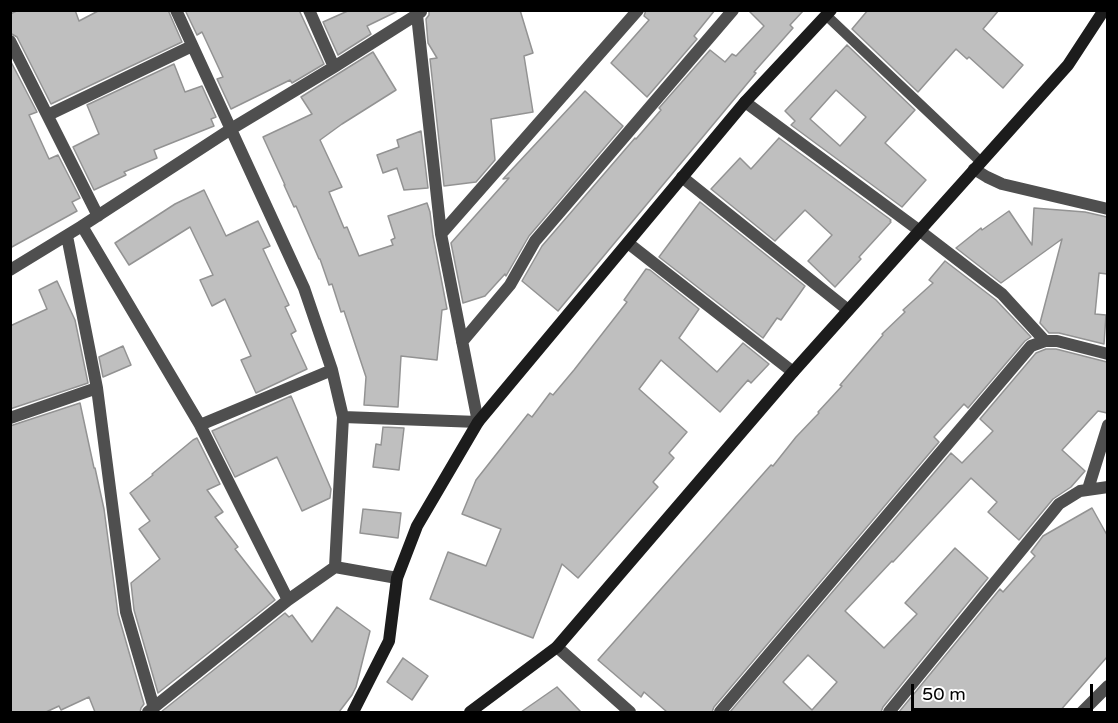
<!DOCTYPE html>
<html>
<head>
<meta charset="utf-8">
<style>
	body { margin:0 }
	#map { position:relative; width:1118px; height:723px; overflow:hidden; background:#fff; font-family:"Varela Round",sans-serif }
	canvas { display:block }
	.frame { position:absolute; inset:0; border:12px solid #000; pointer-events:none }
	.scale { position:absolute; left:911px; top:684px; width:182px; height:27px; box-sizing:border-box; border:3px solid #000; border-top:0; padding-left:8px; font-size:18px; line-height:21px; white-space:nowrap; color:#000; -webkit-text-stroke:4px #fff; paint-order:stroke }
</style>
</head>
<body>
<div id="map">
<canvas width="1118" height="723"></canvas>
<div class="frame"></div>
<div class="scale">50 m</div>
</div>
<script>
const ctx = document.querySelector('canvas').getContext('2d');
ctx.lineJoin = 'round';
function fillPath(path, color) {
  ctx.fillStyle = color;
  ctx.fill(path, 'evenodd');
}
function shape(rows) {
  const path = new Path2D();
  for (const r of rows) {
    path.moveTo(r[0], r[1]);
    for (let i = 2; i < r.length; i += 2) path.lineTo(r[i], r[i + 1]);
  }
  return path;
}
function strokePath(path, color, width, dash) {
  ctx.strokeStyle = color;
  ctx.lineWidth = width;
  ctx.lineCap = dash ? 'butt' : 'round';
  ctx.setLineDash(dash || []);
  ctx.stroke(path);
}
const building = shape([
	[19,10,75,10,79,21,100,10,168,10,182,42,51,104,17,37,10,33,10,14,19,10],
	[185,10,299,10,324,64,292,83,290,80,231,109,217,79,223,77,222,75,202,32,197,35,185,10],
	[350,10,400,10,367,26,371,34,338,55,323,22,350,10],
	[429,10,520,10,533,53,524,56,533,112,491,119,495,160,476,182,444,186,430,59,437,58,428,43,426,19,429,15,429,10],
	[646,10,715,10,694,36,697,39,647,97,611,63,649,20,644,16,646,10],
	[748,10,804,10,790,25,793,28,754,72,756,73,558,311,522,281,542,246,635,138,636,139,661,110,659,108,710,50,725,62,732,54,736,56,764,26,748,10],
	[868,10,999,10,983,29,1023,65,1003,88,969,57,967,59,956,49,918,92,852,29,868,10],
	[847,45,915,110,885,143,926,180,902,207,791,125,795,121,785,111,847,45],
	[836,90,866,117,840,146,810,119,836,90],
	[373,52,396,90,342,124,320,140,342,187,329,192,344,228,347,227,359,256,393,245,391,240,395,238,388,216,427,203,430,212,433,236,447,309,442,310,437,360,401,356,398,407,364,405,366,377,344,311,341,312,332,284,329,285,320,259,319,259,296,206,294,207,284,185,285,185,263,137,312,114,301,97,373,52],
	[10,60,37,112,29,115,49,159,58,155,80,198,72,202,77,211,10,248,10,60],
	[174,64,185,92,202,86,216,117,211,119,214,126,154,150,157,158,124,172,126,175,94,190,73,147,99,134,87,105,174,64],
	[585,91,623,126,529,236,506,276,505,274,485,296,463,303,451,243,509,178,503,179,585,91],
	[421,131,428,188,404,190,397,168,383,173,377,155,399,147,397,140,421,131],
	[779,138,891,220,890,221,891,222,859,257,861,259,835,287,808,261,832,235,805,210,775,241,711,189,740,158,751,169,779,138],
	[204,190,226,236,258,221,270,246,263,249,289,305,285,307,296,331,291,334,307,369,256,393,241,360,251,356,225,299,212,306,200,280,213,275,190,227,129,265,115,243,175,204,204,190],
	[700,202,805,286,781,320,777,318,763,338,659,257,700,202],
	[1034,208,1085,212,1107,217,1107,274,1099,273,1095,314,1106,315,1104,344,1059,333,1049,333,1040,323,1062,239,1001,283,956,248,981,228,982,230,1009,211,1032,245,1034,208],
	[945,261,996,300,1031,337,1025,341,968,408,964,404,934,437,939,442,714,707,712,712,667,712,644,692,641,697,598,660,771,465,773,466,796,437,819,413,818,412,842,386,840,385,883,335,882,334,905,312,903,310,933,283,929,280,945,261],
	[646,269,650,270,699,309,679,338,717,372,743,343,769,364,751,383,748,380,720,412,661,360,639,389,687,432,669,453,674,458,653,482,658,487,578,578,562,564,533,638,430,599,448,552,486,566,501,529,462,514,476,480,528,414,532,417,550,393,553,395,574,370,627,302,624,300,646,269],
	[57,281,75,320,88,383,10,409,10,326,47,309,39,290,57,281],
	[123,346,131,365,103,377,99,357,123,346],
	[1046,349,1056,349,1107,362,1107,413,1098,411,1062,450,1085,471,1071,487,1053,499,1019,540,988,512,997,502,971,478,893,562,892,561,845,611,884,648,917,614,905,603,955,548,988,578,883,707,881,712,730,712,951,453,962,463,993,431,980,419,1036,353,1046,349],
	[808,655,837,682,812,710,783,682,808,655],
	[291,396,331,489,330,498,302,511,277,457,235,477,212,431,291,396],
	[80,403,94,468,95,468,104,509,118,614,144,704,141,708,140,712,95,712,89,697,61,710,59,706,46,712,10,712,10,426,80,403],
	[383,427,404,428,399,470,373,467,376,444,381,445,383,427],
	[197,438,220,484,207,490,223,512,215,517,238,547,235,549,275,600,158,693,134,610,131,583,160,559,139,529,150,521,130,493,153,475,152,474,193,440,197,438],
	[1092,508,1107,535,1107,657,1059,712,899,712,1000,589,1003,592,1035,556,1031,552,1043,536,1092,508],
	[363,509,401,513,398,538,360,533,363,509],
	[337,607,370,631,356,687,352,695,339,712,161,712,285,613,289,617,292,615,312,642,337,607],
	[403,658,428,676,412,700,387,682,403,658],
	[557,687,581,712,521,712,557,687]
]);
fillPath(building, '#bfbfbf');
strokePath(building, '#939393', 1.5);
strokePath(shape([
	[827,16,981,162]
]), '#4f4f4f', 10);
strokePath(shape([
	[176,10,304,288,332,370,343,417,335,567],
	[309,10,334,67],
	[10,41,98,216],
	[745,102,920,231,1002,294,1045,341],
	[48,115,192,46],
	[974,169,987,177,1002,184,1108,209],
	[682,177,848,310],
	[82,226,200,425],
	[441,234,638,10],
	[67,236,97,388,126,612,154,708],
	[628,243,793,372],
	[10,270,82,226,231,129,334,67,421,12],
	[462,342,510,285,535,241,733,10],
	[343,417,478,422,441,234,417,15,415,10],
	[10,418,97,388],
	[1088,489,1108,425],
	[288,600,200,425,332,370],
	[557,647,630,712],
	[148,712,288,600,335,567,397,578],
	[720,712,1031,346,1045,341,1057,341,1108,354],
	[889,712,1059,504,1080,491,1108,487],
	[1082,712,1108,686]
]), '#4f4f4f', 12);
strokePath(shape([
	[353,712,389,641,397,578,417,526,478,422,745,102,831,10],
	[470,712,557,647,793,372,1068,65,1104,10]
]), '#1c1c1c', 12);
</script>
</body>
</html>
